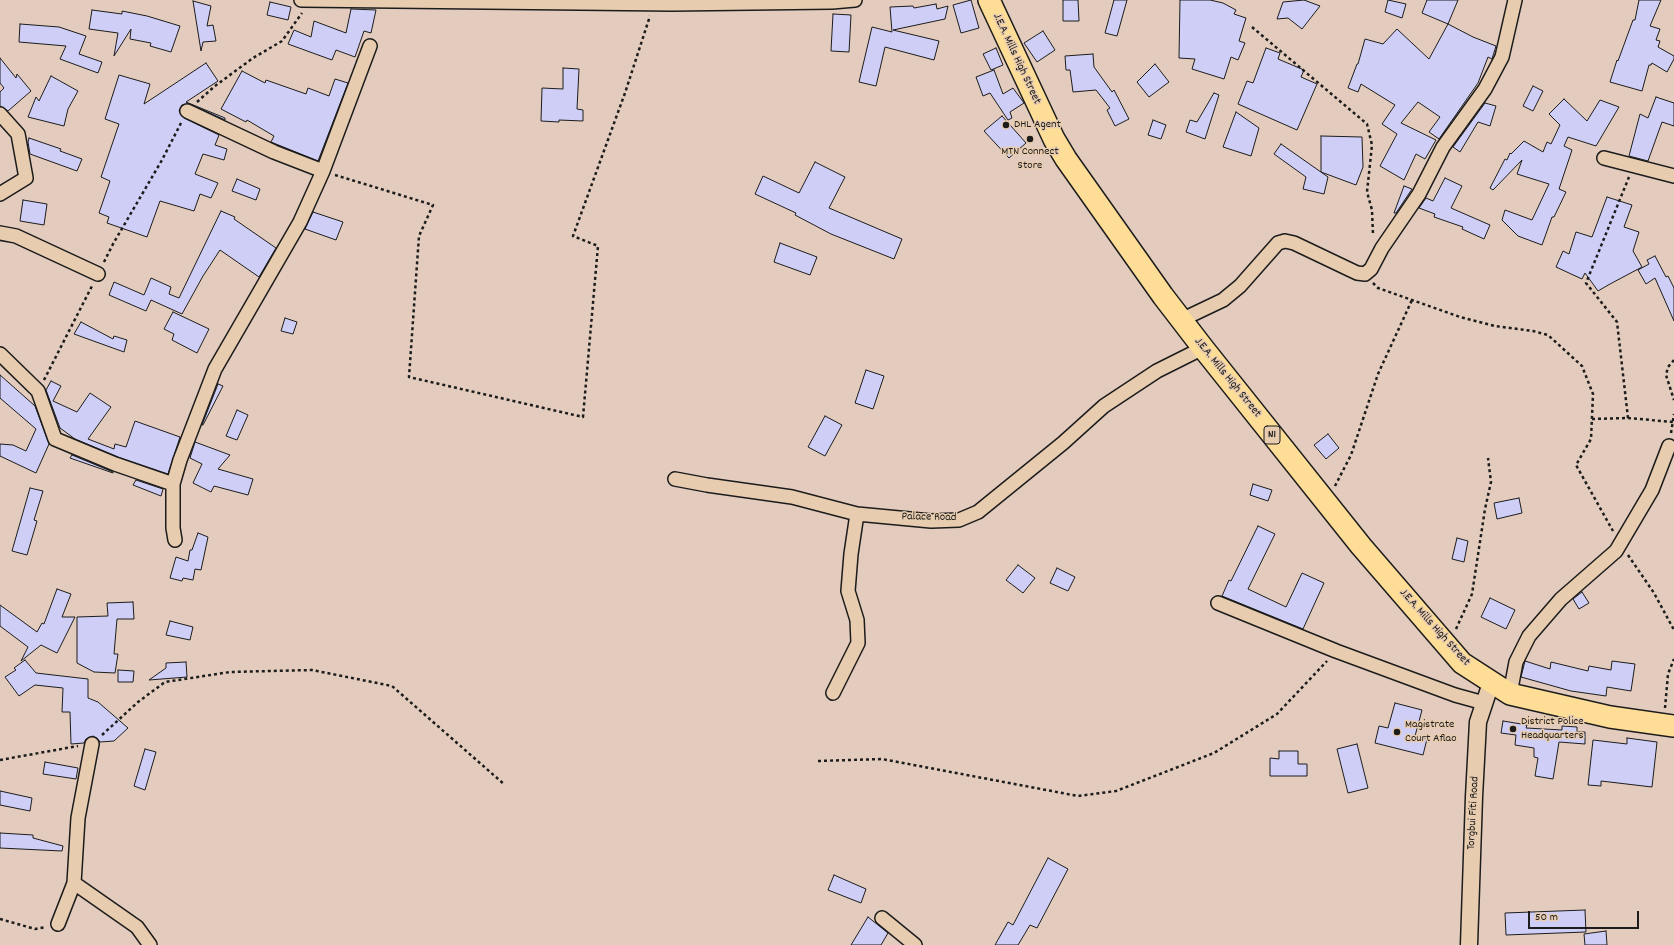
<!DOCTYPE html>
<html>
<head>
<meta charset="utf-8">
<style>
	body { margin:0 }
	#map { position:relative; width:1674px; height:945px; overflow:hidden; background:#e3ccbd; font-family:Dekko,sans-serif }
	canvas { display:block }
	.scale { position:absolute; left:1528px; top:911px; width:111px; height:18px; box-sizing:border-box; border:2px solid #1c1c1c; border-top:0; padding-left:5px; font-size:12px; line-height:14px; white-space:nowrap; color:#1c1c1c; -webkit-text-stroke:3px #e8ccaf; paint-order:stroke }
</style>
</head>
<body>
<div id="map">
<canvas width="1674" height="945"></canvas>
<div class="scale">50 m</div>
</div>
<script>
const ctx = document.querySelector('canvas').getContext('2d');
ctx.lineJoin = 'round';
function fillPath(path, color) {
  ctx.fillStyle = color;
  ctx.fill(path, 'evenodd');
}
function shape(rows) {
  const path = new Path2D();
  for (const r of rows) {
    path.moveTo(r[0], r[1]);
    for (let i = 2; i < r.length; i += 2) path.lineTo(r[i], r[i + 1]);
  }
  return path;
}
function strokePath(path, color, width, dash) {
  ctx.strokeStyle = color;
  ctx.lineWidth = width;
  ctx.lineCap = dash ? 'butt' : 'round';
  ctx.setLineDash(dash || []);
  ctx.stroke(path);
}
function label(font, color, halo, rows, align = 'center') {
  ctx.font = font + ' Dekko,sans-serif';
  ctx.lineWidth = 3;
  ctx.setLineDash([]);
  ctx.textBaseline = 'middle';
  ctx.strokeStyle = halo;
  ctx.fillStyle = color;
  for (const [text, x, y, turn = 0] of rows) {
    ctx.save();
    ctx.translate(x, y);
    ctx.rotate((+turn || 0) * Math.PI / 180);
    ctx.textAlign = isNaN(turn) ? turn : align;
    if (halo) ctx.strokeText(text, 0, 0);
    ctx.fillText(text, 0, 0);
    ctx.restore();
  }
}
const building = shape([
	[971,0,979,28,961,33,953,5,971,0],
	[1063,0,1078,0,1079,21,1063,21,1063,0],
	[1114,0,1127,0,1117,36,1105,33,1114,0],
	[1180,0,1210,0,1223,3,1236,10,1234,14,1246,18,1239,41,1245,43,1238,60,1231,57,1224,79,1192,69,1195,59,1179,58,1180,0],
	[1304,0,1320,6,1302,29,1288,18,1277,19,1283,2,1304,0],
	[1388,0,1406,4,1402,18,1385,12,1388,0],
	[1427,0,1458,0,1448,24,1422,13,1427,0],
	[1639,0,1661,0,1650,26,1660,29,1656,40,1660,41,1658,47,1674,56,1674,59,1667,72,1652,63,1651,65,1649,65,1642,91,1610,82,1617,60,1618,61,1633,20,1635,20,1639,0],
	[193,1,211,6,207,26,213,25,216,41,203,42,201,51,193,1],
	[270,2,291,7,288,20,267,15,270,2],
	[936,4,937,9,948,6,945,19,893,30,939,41,934,60,885,47,876,86,859,82,872,27,892,32,890,7,913,6,914,8,936,4],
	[351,9,376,10,371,33,364,31,355,57,336,50,332,60,288,44,294,30,311,37,314,21,346,33,351,9],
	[92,10,122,14,122,11,147,16,180,26,171,52,150,46,151,43,130,39,131,29,114,56,118,33,89,29,92,10],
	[833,14,851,15,849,52,831,51,833,14],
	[20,24,59,27,86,36,79,54,102,62,98,73,60,59,66,46,19,42,20,24],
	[1448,24,1473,37,1496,46,1492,59,1488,57,1478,83,1439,139,1429,132,1440,117,1418,102,1401,123,1436,140,1425,159,1416,154,1404,180,1380,166,1397,134,1382,124,1395,105,1361,84,1358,92,1348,88,1357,64,1358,64,1365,39,1383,44,1397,29,1429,59,1448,24],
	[1043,31,1055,50,1037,62,1024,43,1043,31],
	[996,48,1003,65,991,70,983,54,996,48],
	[1266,48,1280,53,1278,59,1304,70,1301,77,1317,84,1297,130,1238,104,1247,81,1253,83,1266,48],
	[1093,54,1094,67,1112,92,1114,90,1129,119,1115,126,1107,110,1110,108,1096,90,1073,92,1070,70,1066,70,1065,56,1093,54],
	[0,58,16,78,17,74,31,91,8,111,0,106,0,92,4,88,0,83,0,58],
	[206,63,218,81,186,102,225,118,225,120,190,104,182,105,179,111,184,118,219,135,215,145,227,149,224,160,203,154,195,174,218,183,211,198,200,194,194,211,160,201,147,237,107,223,109,217,99,213,110,181,101,177,119,124,105,119,119,75,150,84,144,104,206,63],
	[1155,64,1169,82,1149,97,1137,82,1155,64],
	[563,68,579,69,577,109,583,110,583,121,559,120,559,122,541,121,542,88,563,89,563,68],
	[994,70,1003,94,1013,88,1024,103,1010,112,1012,118,1008,120,990,93,983,96,976,77,994,70],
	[242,71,265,83,266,80,306,94,308,88,329,96,335,79,348,83,318,161,271,142,274,136,247,120,246,122,221,109,242,71],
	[51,76,78,91,68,109,64,126,28,117,36,97,39,101,51,76],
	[1533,86,1543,91,1533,111,1523,106,1533,86],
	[1214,93,1219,95,1205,139,1186,132,1190,120,1197,122,1214,93],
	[1656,97,1674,103,1674,126,1662,122,1648,161,1629,156,1640,114,1648,118,1656,97],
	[1564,99,1587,121,1600,100,1619,107,1596,146,1568,137,1564,146,1572,150,1559,189,1566,192,1554,217,1552,217,1542,245,1518,236,1502,220,1505,210,1532,220,1549,184,1517,174,1522,160,1493,190,1490,188,1505,159,1507,160,1510,153,1511,154,1524,141,1543,152,1547,142,1551,144,1560,125,1549,114,1564,99],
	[1485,103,1496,106,1490,126,1478,122,1460,152,1453,147,1485,103],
	[1236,112,1259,128,1251,156,1223,147,1236,112],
	[1002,116,1026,143,1009,158,984,131,1002,116],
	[1153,120,1166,125,1161,139,1148,135,1153,120],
	[1321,136,1362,137,1363,167,1356,185,1321,172,1321,136],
	[29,138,61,149,60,151,82,159,77,171,30,154,28,142,29,138],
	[1281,144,1328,177,1324,194,1303,189,1306,177,1274,154,1281,144],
	[815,162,845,177,829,208,902,239,894,259,831,234,795,215,796,213,755,194,763,176,799,193,815,162],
	[1445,178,1462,186,1451,208,1490,225,1484,239,1462,229,1463,227,1434,217,1435,214,1419,208,1426,198,1433,201,1445,178],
	[237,179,260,189,256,200,232,191,237,179],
	[1404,186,1412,189,1396,213,1394,213,1404,186],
	[1607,197,1632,205,1624,227,1639,232,1633,251,1642,267,1610,284,1598,291,1585,273,1582,279,1556,267,1563,251,1569,254,1576,232,1592,237,1607,197],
	[23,200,47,204,44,225,20,221,23,200],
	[221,211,235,217,234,219,276,248,259,277,220,250,203,276,182,314,151,300,146,311,109,295,114,282,144,295,151,278,171,287,169,294,179,298,221,211],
	[313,212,343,222,336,240,305,229,313,212],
	[780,243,817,257,810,275,774,262,780,243],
	[1655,256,1666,277,1668,276,1674,288,1674,321,1655,278,1646,284,1638,270,1649,264,1647,260,1655,256],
	[173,312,209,329,197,353,172,340,174,334,164,329,173,312],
	[285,318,297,322,293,334,281,331,285,318],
	[81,322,113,339,114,336,127,340,124,352,74,334,81,322],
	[866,370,884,376,873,409,855,403,866,370],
	[0,375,35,406,49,444,36,473,0,456,0,444,13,445,26,451,36,429,0,398,0,375],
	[51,381,61,386,53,401,77,412,90,393,111,407,88,439,114,449,115,444,126,447,135,421,180,437,168,474,118,457,75,439,60,428,46,390,51,381],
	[218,384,223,386,203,425,202,425,218,384],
	[237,410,248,415,237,440,226,436,237,410],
	[825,416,842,425,825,456,808,447,825,416],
	[1328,434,1339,448,1326,459,1314,445,1328,434],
	[195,442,230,455,218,469,253,479,248,495,214,486,211,492,193,483,202,464,190,458,195,442],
	[72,455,113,472,113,473,70,458,72,455],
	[136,480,163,489,161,496,133,485,136,480],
	[1253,484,1272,490,1268,501,1250,495,1253,484],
	[30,488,43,491,34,520,37,521,27,555,12,551,30,488],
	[1519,498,1522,513,1497,519,1494,503,1519,498],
	[1258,526,1275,534,1248,589,1286,607,1302,573,1324,583,1303,629,1222,596,1229,580,1231,581,1258,526],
	[198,533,208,537,201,570,195,569,193,580,183,578,182,581,170,578,176,557,188,561,190,550,192,550,198,533],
	[1457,538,1468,541,1464,562,1452,559,1457,538],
	[1018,565,1035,578,1023,593,1006,580,1018,565],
	[1057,568,1075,577,1068,591,1050,583,1057,568],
	[57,589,71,594,62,617,75,617,57,653,41,645,21,661,28,647,0,626,0,605,37,632,42,623,44,624,57,589],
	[1582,592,1589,603,1579,609,1573,599,1582,592],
	[1490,598,1515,610,1506,629,1481,617,1490,598],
	[133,602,134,619,117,619,114,654,118,654,115,673,94,672,77,663,77,617,108,616,107,603,133,602],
	[170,621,193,627,190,640,166,635,170,621],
	[25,660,36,673,88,679,88,698,98,702,128,728,114,741,100,742,97,738,93,736,86,739,84,743,71,744,70,712,62,712,63,688,35,685,19,696,5,677,16,670,14,668,25,660],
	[1525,661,1550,669,1551,662,1588,671,1589,666,1611,670,1612,661,1635,664,1631,691,1607,687,1606,696,1571,691,1521,677,1525,661],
	[186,662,187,677,149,680,166,668,166,663,186,662],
	[118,670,134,671,133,682,118,682,118,670],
	[1395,703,1422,710,1415,736,1427,739,1423,755,1375,743,1379,726,1388,728,1395,703],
	[1503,721,1527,725,1526,728,1562,730,1562,726,1577,727,1577,732,1585,732,1585,744,1559,742,1553,779,1535,776,1538,758,1534,757,1534,748,1515,745,1516,735,1501,733,1503,721],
	[1627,738,1657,742,1652,787,1601,781,1601,786,1588,785,1593,740,1627,744,1627,738],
	[1357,744,1368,788,1348,793,1337,749,1357,744],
	[145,749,156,752,145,790,134,786,145,749],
	[1279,751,1298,751,1298,764,1307,764,1307,776,1270,776,1270,758,1279,759,1279,751],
	[45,762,78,768,76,779,43,774,45,762],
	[0,791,32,798,30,811,0,805,0,791],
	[0,833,33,835,33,838,63,846,62,851,0,848,0,833],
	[1048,858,1068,869,1037,928,1030,925,1018,945,995,945,1008,922,1013,925,1048,858],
	[834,875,866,889,861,903,828,890,834,875],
	[1585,910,1586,932,1506,935,1505,913,1585,910],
	[868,917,888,933,881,945,851,945,868,917],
	[1606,931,1607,945,1585,945,1584,934,1606,931]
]);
fillPath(building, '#cfcef7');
strokePath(building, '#1c1c1c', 1);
const minor = shape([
	[301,0,672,4,832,2,855,0],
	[187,111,274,152,323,171,370,46],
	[0,114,18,134,26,178,0,194],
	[1604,158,1674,176],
	[0,233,16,236,98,274],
	[1181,320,1223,300,1240,286,1278,243,1285,241,1294,243,1357,273,1365,274,1371,269,1382,248,1419,194,1443,147,1485,89,1502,57,1515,0],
	[0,354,38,391,55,439,115,464,173,484,180,460,215,369,300,222,323,171],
	[675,479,707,485,792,497,857,514,931,521,959,520,978,512,1063,443,1104,406,1157,371,1203,348],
	[173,484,173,528,175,540],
	[1218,603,1336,651,1455,695,1484,703],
	[833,693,858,643,857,620,848,591,851,554,857,514],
	[1510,694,1516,662,1529,636,1561,599,1616,551,1652,490,1669,446],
	[74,883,137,927,150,945],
	[882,918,915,945],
	[58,924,74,883,78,818,92,744]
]);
const tertiary = shape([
	[1469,945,1474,797,1478,722,1488,692,1493,684]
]);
const trunk = shape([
	[989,0,1054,139,1066,159,1163,296,1203,348,1361,546,1462,663,1510,694,1610,717,1674,726]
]);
strokePath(minor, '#1c1c1c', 16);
strokePath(tertiary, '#1c1c1c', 19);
strokePath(trunk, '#1c1c1c', 24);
strokePath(shape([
	[1252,27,1367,124,1372,145,1367,192,1372,210,1373,235],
	[197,102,215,86,253,58,282,41,302,13],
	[335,175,433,205,419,236,409,377,583,417,598,246,573,236,625,93,650,16],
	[104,262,113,244,162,160,181,123],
	[1373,283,1378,288,1460,317,1495,326,1533,331,1548,335,1582,366,1593,394,1591,439,1576,465,1613,531],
	[1674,360,1668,367,1666,375,1674,400],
	[44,380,92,286],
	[1628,418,1617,322,1586,283,1629,177],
	[1592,419,1628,418,1673,422],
	[1671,433,1674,414],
	[1335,486,1351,455,1378,374,1412,300],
	[1628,555,1654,593,1674,630],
	[1456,629,1472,594,1485,509,1491,482,1488,458],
	[1665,708,1668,674,1674,659],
	[102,735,138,702,165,682,230,672,312,670,392,686,505,785],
	[0,760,78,746],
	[818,761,882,759,1078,796,1116,791,1214,753,1277,714,1327,661],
	[0,919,35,929,46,927]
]), '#1c1c1c', 2.5, [3, 3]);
strokePath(minor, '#e8ccaf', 13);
strokePath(tertiary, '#e8ccaf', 16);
strokePath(trunk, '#fedd96', 21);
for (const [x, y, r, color] of [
	[1006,125,4,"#1c1c1c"],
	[1030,139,4,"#1c1c1c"],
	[1513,729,4,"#1c1c1c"],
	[1397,732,4,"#1c1c1c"]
]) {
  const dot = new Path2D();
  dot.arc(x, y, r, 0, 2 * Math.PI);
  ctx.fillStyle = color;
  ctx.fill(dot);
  strokePath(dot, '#e8ccaf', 1.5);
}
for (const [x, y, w] of [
	[1272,435,16]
]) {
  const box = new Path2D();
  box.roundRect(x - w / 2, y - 9, w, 18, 3);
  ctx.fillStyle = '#e8ccaf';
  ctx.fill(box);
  strokePath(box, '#1c1c1c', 1);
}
label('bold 11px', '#1c1c1c', null, [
	["N1",1272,435]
]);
label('12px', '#1c1c1c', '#e8ccaf', [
	["J.E.A. Mills High Street",1016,59,65],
	["J.E.A. Mills High Street",1227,378,51],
	["Palace Road",929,518,1],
	["J.E.A. Mills High Street",1434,628,48],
	["Torgbui Fiti Road",1474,813,-87]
]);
label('12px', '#1c1c1c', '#e8ccaf', [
	["DHL Agent",1014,125],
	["MTN Connect",1030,152,"center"],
	["Store",1030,166,"center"],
	["District Police",1521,722],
	["Headquarters",1521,736],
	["Magistrate",1405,725],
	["Court Aflao",1405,739]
], 'left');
</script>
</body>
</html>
